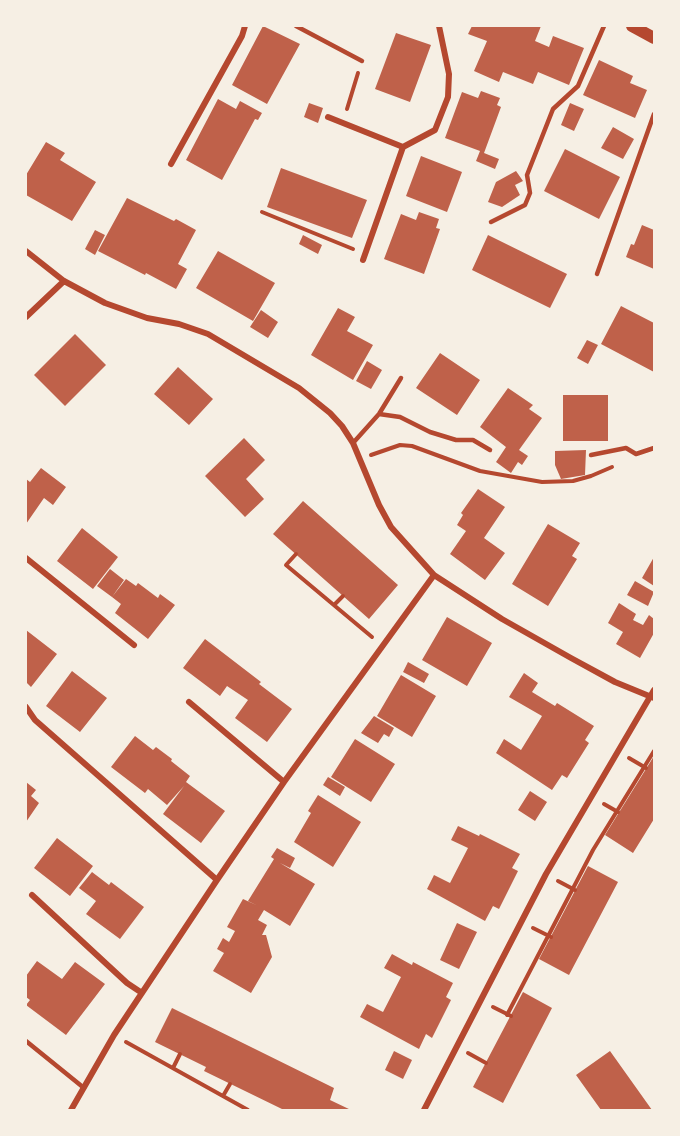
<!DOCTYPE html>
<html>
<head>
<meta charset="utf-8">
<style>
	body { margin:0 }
	#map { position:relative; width:680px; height:1136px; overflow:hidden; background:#f6efe4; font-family:"DM Sans",sans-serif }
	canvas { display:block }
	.frame { position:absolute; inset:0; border:27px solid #f6efe4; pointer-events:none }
</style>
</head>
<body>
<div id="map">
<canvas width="680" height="1136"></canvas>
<div class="frame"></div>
</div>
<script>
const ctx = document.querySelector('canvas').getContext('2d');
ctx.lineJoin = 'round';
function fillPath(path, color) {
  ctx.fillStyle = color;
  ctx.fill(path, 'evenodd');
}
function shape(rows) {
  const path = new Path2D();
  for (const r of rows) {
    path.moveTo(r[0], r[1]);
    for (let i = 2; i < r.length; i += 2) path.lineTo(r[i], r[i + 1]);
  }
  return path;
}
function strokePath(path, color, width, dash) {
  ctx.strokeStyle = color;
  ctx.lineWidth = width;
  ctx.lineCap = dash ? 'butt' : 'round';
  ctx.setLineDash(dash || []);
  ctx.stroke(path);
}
fillPath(shape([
	[263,26,300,44,267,104,232,85],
	[472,26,541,26,535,41,549,47,553,36,584,48,569,85,538,72,533,84,503,72,499,82,474,71,487,41,468,34],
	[396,33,431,45,410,102,375,89],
	[599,60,633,76,630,83,647,90,635,118,583,95],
	[481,91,500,98,497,105,501,107,484,153,499,159,495,169,476,161,480,151,445,138,462,92,478,98],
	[218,99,236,109,240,101,262,113,258,120,255,119,222,180,186,160],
	[309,103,323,108,318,123,304,117],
	[570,103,584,109,574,131,561,125],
	[613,127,634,139,623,159,601,148],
	[46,142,65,153,60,160,96,182,72,221,26,195,26,175],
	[565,149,620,177,599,219,544,191],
	[421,156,462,172,447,212,406,196],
	[281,168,367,200,352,238,267,207],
	[516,171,523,181,515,185,520,195,502,207,488,202,496,182],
	[127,198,174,221,176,219,196,230,178,264,187,269,176,289,146,273,145,275,98,251],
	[419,212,439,219,436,228,440,229,424,274,384,259,401,214,416,220],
	[642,225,654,230,654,269,626,257,631,244,634,245],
	[95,230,105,235,95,255,85,249],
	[303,235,322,245,318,254,299,244],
	[488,235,567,274,550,308,472,270],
	[218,251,275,283,253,321,196,288],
	[621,306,654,323,654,372,601,344],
	[338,308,355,317,347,331,373,345,353,380,311,355],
	[261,310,278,322,268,338,250,327],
	[75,334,106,365,65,406,34,375],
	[587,340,598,345,588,364,577,358],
	[440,353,480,380,457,415,416,388],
	[367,361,382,370,371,389,356,381],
	[178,367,213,399,189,425,154,394],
	[508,388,533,405,529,409,542,418,519,450,528,456,522,465,518,462,511,473,496,462,506,447,480,427],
	[563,395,608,395,608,441,563,441],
	[244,438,265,460,246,479,264,499,245,517,205,476],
	[586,450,585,475,561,479,555,465,555,451],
	[41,468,66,487,53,505,44,498,26,524,26,479,30,482],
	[478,489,505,507,484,538,505,553,485,580,450,554,466,531,457,525,463,515,461,513],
	[303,501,398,585,369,619,273,534],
	[548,524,580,543,572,556,577,559,548,606,512,584],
	[82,528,118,557,93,589,57,561],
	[654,557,654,586,642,578],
	[110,569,124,580,112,597,97,586],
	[126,579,136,586,138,583,158,598,160,594,175,605,148,639,115,613,121,604,112,597],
	[635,581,654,592,648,606,627,595],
	[619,603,636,614,633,620,643,625,649,615,654,619,654,633,640,658,616,644,623,632,608,623],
	[447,617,492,643,467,686,422,660],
	[26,630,57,654,31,687,26,682],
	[205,639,261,682,259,684,292,709,267,742,235,718,248,700,227,686,220,696,183,668],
	[408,662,429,674,424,683,403,672],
	[72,671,107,698,80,732,46,706],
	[524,673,538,683,532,692,555,706,557,703,594,726,585,740,589,743,567,778,562,775,552,790,496,753,504,739,521,750,542,716,509,697],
	[401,675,436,696,412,737,377,716],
	[374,716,394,728,389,737,384,734,378,743,361,733],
	[135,736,153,750,156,747,172,759,171,761,190,776,186,782,225,811,201,843,163,814,184,786,167,805,148,789,145,793,111,767],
	[355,739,395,764,371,802,331,777],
	[654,756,654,819,633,853,605,835],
	[328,777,345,787,340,796,323,785],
	[26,782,36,790,31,796,39,803,26,822],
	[530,791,547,802,535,821,518,810],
	[318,795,361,822,333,867,294,842,311,813,308,811],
	[458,826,479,836,480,834,520,854,512,868,518,871,499,909,493,906,485,921,427,889,434,875,450,883,468,848,451,840],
	[57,838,93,866,70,896,34,868],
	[277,848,295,858,290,868,280,863,315,884,290,926,264,910,258,920,267,925,262,935,266,935,272,957,251,993,213,971,224,953,217,949,223,938,229,942,235,931,227,927,243,899,256,905,248,901,274,859,271,857],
	[588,866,618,882,569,975,539,959],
	[92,872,109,885,111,882,144,907,120,939,86,914,96,901,79,888],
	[457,923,477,932,459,969,440,960],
	[392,954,412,965,413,962,453,983,446,997,451,1000,432,1038,426,1034,419,1049,360,1017,367,1004,383,1012,401,977,384,968],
	[37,961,62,979,75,962,105,984,66,1035,26,1005,30,1000,26,997,26,976],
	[523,992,552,1008,503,1103,473,1087],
	[172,1008,334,1088,330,1100,351,1110,284,1110,204,1071,206,1067,155,1042],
	[394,1051,412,1060,403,1079,385,1070],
	[610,1051,652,1110,601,1110,576,1075]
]), '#bf614a');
strokePath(shape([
	[347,109,358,73],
	[262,212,353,249],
	[371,455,400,445,412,446,480,471,542,482,573,481,591,476,612,467],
	[296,554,286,565,372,637],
	[334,605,343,596],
	[629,758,646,768],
	[604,804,618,812],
	[558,881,575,890],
	[533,928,551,937],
	[493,1007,511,1016],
	[507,1015,593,850,654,751],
	[126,1042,248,1110],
	[468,1053,486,1063],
	[173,1068,180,1054],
	[223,1096,230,1084]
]), '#b5482f', 4);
strokePath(shape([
	[296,26,362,61],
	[491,222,525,205,530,193,527,175,553,109,578,86,604,26],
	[597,274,654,114],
	[379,414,400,417,430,432,456,440,473,440,490,450],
	[353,443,379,414,401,378],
	[591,455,626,448,636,454,654,448],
	[26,1041,84,1088]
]), '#b5482f', 4.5);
strokePath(shape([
	[328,117,403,147],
	[171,164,242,36,245,26],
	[26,251,64,281,105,303,147,318,179,324,208,334,299,388,330,413,342,426,353,443,379,505,391,527,434,575,502,619,571,658,615,682,654,698],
	[363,260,403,147,435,130,448,97,449,74,439,26],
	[26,317,64,281],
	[26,558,134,645],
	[189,702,284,782],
	[26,707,35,720,217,880],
	[32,895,127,983,142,993],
	[71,1110,114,1035,217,880,284,782,434,575],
	[424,1110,546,874,654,690]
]), '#b5482f', 6);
strokePath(shape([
	[632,26,654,38]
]), '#b5482f', 12);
</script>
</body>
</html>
